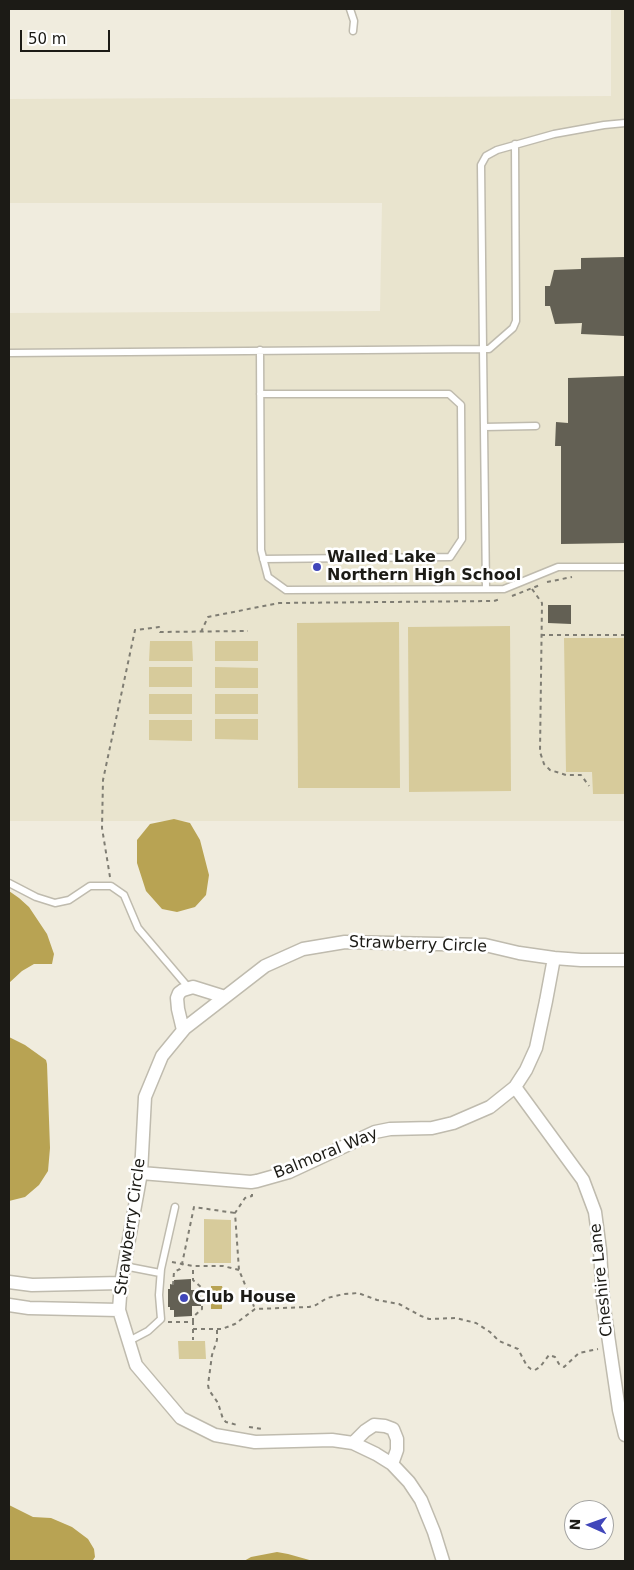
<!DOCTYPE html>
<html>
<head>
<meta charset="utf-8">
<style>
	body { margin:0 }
	#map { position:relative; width:634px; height:1570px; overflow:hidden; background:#f0ecde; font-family:"DejaVu Sans",sans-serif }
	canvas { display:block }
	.frame { position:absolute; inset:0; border:10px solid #1c1b16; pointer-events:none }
	.north { position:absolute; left:564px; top:1500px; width:50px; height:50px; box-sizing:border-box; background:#fff; border:1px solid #a4a4a2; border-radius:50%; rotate:272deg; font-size:14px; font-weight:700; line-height:20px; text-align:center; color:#1c1b16 }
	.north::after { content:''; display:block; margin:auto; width:18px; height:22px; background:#4046ba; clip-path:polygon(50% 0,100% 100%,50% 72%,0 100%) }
	.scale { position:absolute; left:20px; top:30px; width:90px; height:22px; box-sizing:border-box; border:2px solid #1c1b16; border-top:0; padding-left:6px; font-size:15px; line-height:18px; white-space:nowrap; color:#1c1b16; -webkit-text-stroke:4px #fff; paint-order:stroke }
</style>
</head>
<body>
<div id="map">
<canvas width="634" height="1570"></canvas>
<div class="frame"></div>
<div class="north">N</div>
<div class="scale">50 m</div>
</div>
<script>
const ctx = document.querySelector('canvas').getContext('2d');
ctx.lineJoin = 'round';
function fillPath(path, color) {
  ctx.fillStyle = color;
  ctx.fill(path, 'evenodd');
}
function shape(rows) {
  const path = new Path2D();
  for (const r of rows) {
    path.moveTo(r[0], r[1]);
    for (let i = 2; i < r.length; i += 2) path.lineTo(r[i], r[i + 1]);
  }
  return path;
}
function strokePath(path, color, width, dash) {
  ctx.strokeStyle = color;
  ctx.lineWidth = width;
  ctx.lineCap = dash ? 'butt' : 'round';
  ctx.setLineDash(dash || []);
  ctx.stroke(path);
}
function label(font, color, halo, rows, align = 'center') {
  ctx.font = font + ' "DejaVu Sans",sans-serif';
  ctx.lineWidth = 5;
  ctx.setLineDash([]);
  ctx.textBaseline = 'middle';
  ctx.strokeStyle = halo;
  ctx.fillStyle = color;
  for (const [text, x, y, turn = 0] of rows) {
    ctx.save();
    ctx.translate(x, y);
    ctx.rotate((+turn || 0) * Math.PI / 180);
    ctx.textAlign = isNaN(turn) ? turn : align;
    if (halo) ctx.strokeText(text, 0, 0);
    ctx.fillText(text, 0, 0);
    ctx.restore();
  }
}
fillPath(shape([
	[611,9,625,9,625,821,9,821,9,313,380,311,382,203,9,203,9,99,611,96]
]), '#e9e4ce');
fillPath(shape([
	[399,622,400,788,298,788,297,623],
	[510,626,511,791,409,792,408,627],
	[564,638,625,638,625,794,593,794,592,772,566,772],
	[150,641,192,641,193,661,149,661],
	[215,641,258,641,258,661,215,661],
	[149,667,192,667,192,687,149,687],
	[215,667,258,668,258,688,215,688],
	[149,694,192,694,192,714,149,714],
	[215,694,258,694,258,714,215,714],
	[215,719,258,719,258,740,215,739],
	[149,720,192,720,192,741,149,740],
	[204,1219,231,1220,231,1263,204,1263],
	[178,1341,205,1341,206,1359,179,1359]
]), '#d7cb9b');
fillPath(shape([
	[174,819,190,823,200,840,209,875,206,895,195,907,177,912,162,909,146,891,137,863,137,840,150,824],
	[9,891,19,898,29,907,47,934,54,954,52,964,34,964,22,971,9,983],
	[9,1037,25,1045,46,1060,47,1064,50,1148,48,1171,39,1185,25,1197,9,1201],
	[211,1286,222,1286,225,1297,224,1303,222,1304,222,1309,211,1309,211,1303,207,1302,206,1294,211,1292],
	[9,1505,33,1517,51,1518,72,1527,88,1539,94,1549,95,1557,93,1560,80,1561,9,1561],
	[277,1552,288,1554,313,1561,244,1561,251,1557]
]), '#b8a353');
fillPath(shape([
	[625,257,625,336,581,334,582,323,555,324,550,306,545,306,545,286,550,286,554,270,581,269,581,258],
	[625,376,625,543,561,544,561,446,555,446,556,422,568,423,568,378],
	[548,605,571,605,571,624,548,623],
	[191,1279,191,1290,200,1290,201,1306,192,1306,192,1316,174,1317,174,1310,170,1310,170,1307,168,1307,168,1289,170,1289,170,1284,174,1285,174,1280]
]), '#636054');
const service = shape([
	[350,9,354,21,353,31],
	[260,350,261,550,268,577,286,590,504,589,558,567,625,567],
	[9,353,483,349,481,165,486,156,497,150,554,134,604,125,625,123],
	[260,394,449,394,461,405,462,539,450,557,263,559],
	[484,427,536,426],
	[486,589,483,349,489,349,513,328,516,321,515,144],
	[9,883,36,897,55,903,69,900,90,886,111,886,124,895,138,928,188,987],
	[124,1266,160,1273],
	[129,1341,148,1331,161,1319,159,1295,161,1269,175,1207]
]);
const minor = shape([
	[183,1030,178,1009,177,998,179,993,183,990,193,987,225,997],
	[515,1087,583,1180,595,1212,600,1250,603,1301,619,1410,625,1435],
	[141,1173,251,1182,257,1181,289,1172,375,1132,390,1129,432,1128,453,1123,490,1107,515,1087,526,1070,536,1048,546,1001,554,958],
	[9,1282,32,1285,121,1283],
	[9,1305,29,1308,119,1310],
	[353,1443,365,1431,374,1425,385,1426,393,1429,397,1439,397,1450,392,1464],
	[443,1561,434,1532,421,1500,409,1482,392,1464,376,1454,353,1443,332,1440,255,1442,215,1435,181,1418,136,1365,119,1310,121,1283,141,1173,145,1097,162,1056,185,1028,265,966,303,949,345,942,485,945,519,953,554,958,581,960,625,960]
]);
strokePath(service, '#bfbbae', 9);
strokePath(minor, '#bfbbae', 15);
strokePath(shape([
	[547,582,572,577],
	[532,589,542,603,540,752,544,764,550,770,566,775,581,775,589,786],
	[512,596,540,585],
	[201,632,208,617,279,603,494,601,500,599],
	[541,635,625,635,625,614],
	[110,877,102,828,103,780,135,630,159,627,160,632,248,631],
	[252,1194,252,1196,245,1198,235,1213,239,1270,255,1309],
	[172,1262,193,1266,223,1266,239,1270],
	[173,1285,174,1272,180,1269,182,1264,194,1207,235,1213],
	[168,1322,193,1322,193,1329,222,1329,235,1324,255,1309,309,1307,316,1305,327,1298,344,1294,358,1293,377,1300,399,1304,421,1316,429,1319,456,1318,476,1323,490,1332,499,1341,518,1349,527,1366,531,1369,535,1370,540,1367,549,1355,555,1357,559,1364,564,1367,579,1353,598,1349],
	[193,1322,193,1317,202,1309,202,1288,193,1280,193,1266],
	[193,1329,193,1340],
	[217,1330,217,1340,212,1355,208,1385,209,1390,218,1403,223,1419,226,1422,237,1425],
	[249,1427,262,1429]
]), '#7f7d73', 2, [4, 4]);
strokePath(service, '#fff', 6);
strokePath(minor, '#fff', 12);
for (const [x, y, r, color] of [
	[317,567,5,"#4046ba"],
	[184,1298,5,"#4046ba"]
]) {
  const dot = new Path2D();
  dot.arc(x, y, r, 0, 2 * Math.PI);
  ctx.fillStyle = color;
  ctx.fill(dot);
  strokePath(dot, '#fff', 2);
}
label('bold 16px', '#1c1b16', '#fff', [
	["Walled Lake",327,558],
	["Northern High School",327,576],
	["Club House",194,1298]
], 'left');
label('16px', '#1c1b16', '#fff', [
	["Strawberry Circle",418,945,2],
	["Balmoral Way",326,1154,-22],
	["Strawberry Circle",131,1227,-82],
	["Cheshire Lane",602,1280,-96]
]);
</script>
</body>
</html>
